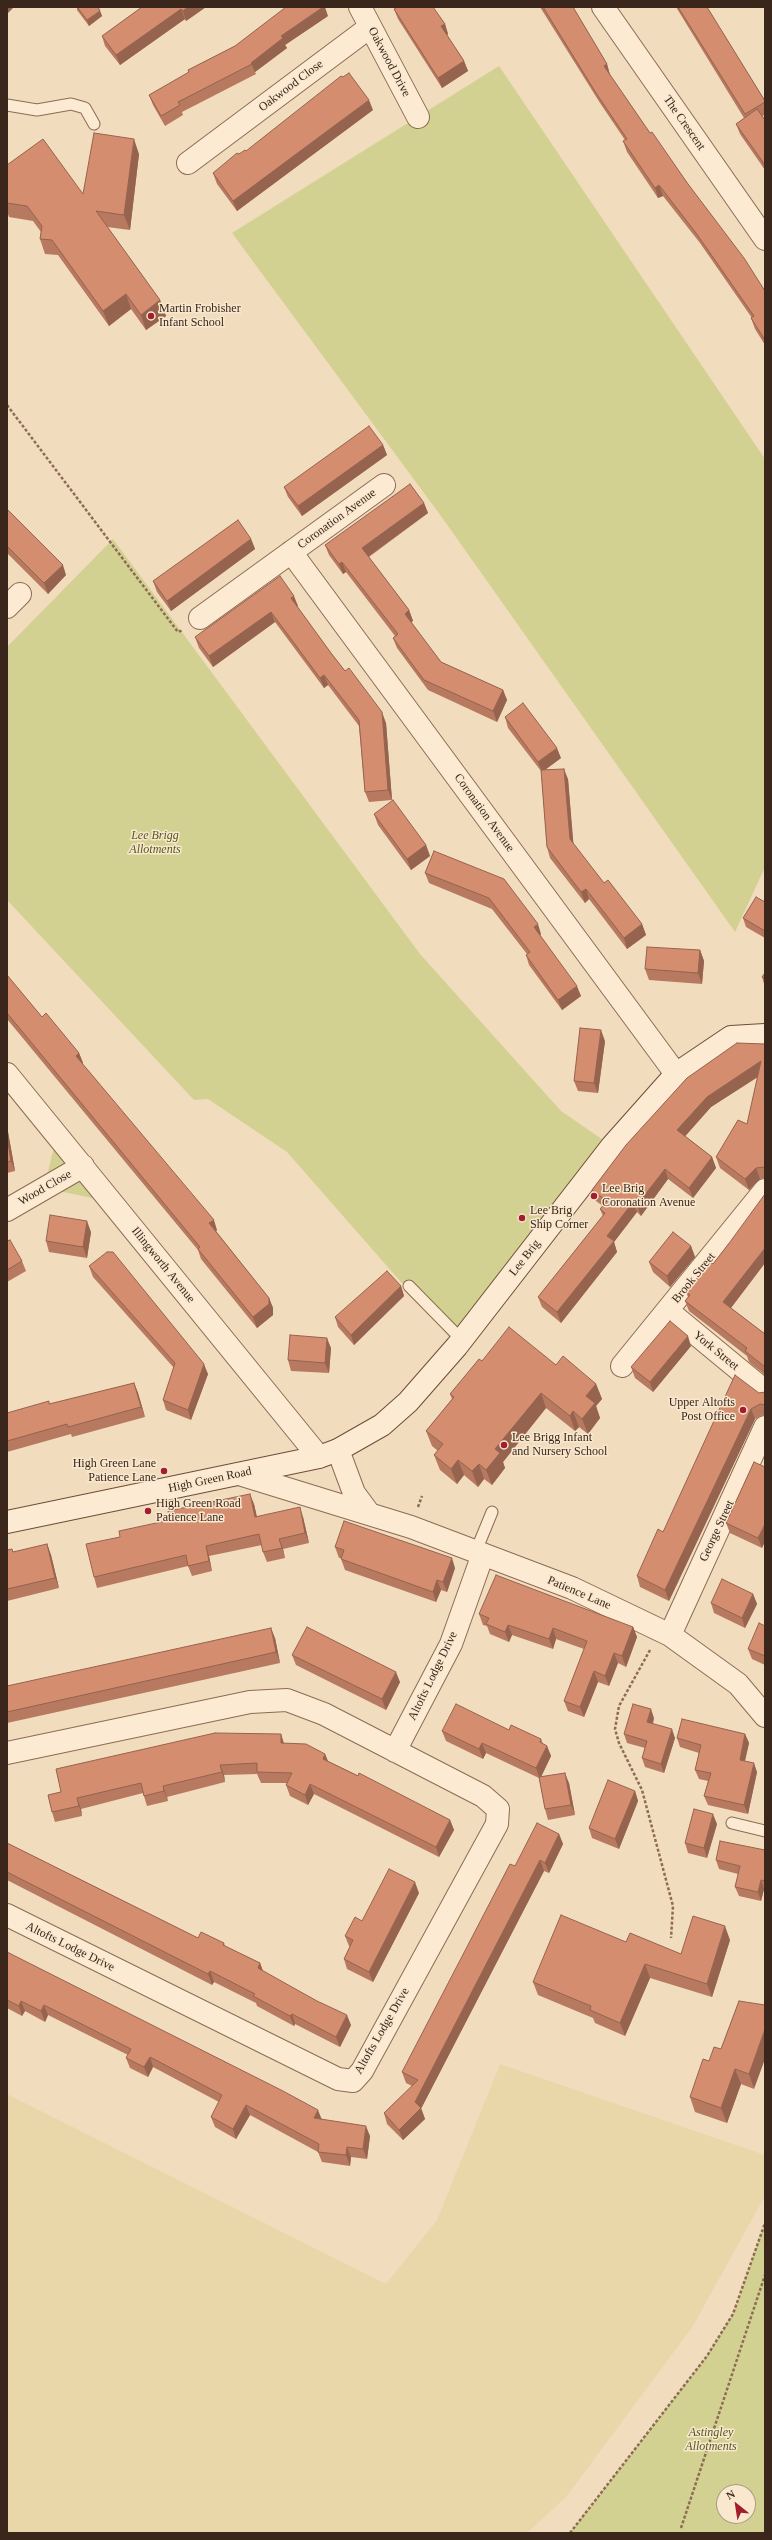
<!DOCTYPE html>
<html>
<head>
<meta charset="utf-8">
<style>
	body { margin:0 }
	#map { position:relative; width:772px; height:2540px; overflow:hidden; background:#f2dcbe; font-family:"Times New Roman",serif }
	canvas { display:block }
	.frame { position:absolute; inset:0; border:8px solid #3a261b; pointer-events:none }
	.north { position:absolute; left:716px; top:2484px; width:40px; height:40px; box-sizing:border-box; background:#f9e7ce; border:1px solid #ad9a86; border-radius:50%; rotate:330deg; font-size:11px; font-weight:700; line-height:16px; text-align:center; color:#3a261b }
	.north::after { content:''; display:block; margin:auto; width:14px; height:18px; background:#a21e2f; clip-path:polygon(50% 0,100% 100%,50% 72%,0 100%) }
</style>
</head>
<body>
<div id="map">
<canvas width="772" height="2540"></canvas>
<div class="frame"></div>
<div class="north">N</div>
</div>
<script>
const ctx = document.querySelector('canvas').getContext('2d');
ctx.lineJoin = 'round';
function fillPath(path, color) {
  ctx.fillStyle = color;
  ctx.fill(path, 'evenodd');
}
function shape(rows) {
  const path = new Path2D();
  for (const r of rows) {
    path.moveTo(r[0], r[1]);
    for (let i = 2; i < r.length; i += 2) path.lineTo(r[i], r[i + 1]);
  }
  return path;
}
function strokePath(path, color, width, dash) {
  ctx.strokeStyle = color;
  ctx.lineWidth = width;
  ctx.lineCap = dash ? 'butt' : 'round';
  ctx.setLineDash(dash || []);
  ctx.stroke(path);
}
function label(font, color, halo, rows, align = 'center') {
  ctx.font = font + ' "Times New Roman",serif';
  ctx.lineWidth = 3;
  ctx.setLineDash([]);
  ctx.textBaseline = 'middle';
  ctx.strokeStyle = halo;
  ctx.fillStyle = color;
  for (const [text, x, y, turn = 0] of rows) {
    ctx.save();
    ctx.translate(x, y);
    ctx.rotate((+turn || 0) * Math.PI / 180);
    ctx.textAlign = isNaN(turn) ? turn : align;
    if (halo) ctx.strokeText(text, 0, 0);
    ctx.fillText(text, 0, 0);
    ctx.restore();
  }
}
fillPath(shape([
	[500,2064,765,2155,765,2196,693,2326,567,2496,527,2533,7,2533,7,2094,386,2284,437,2220]
]), '#e9d7aa');
fillPath(shape([
	[499,66,765,459,765,867,735,932,441,516,232,233],
	[113,539,420,954,561,1111,612,1146,457,1346,287,1152,208,1099,194,1100,7,900,7,647],
	[57,1135,111,1202,44,1188],
	[765,2223,765,2533,570,2533,707,2356,733,2314],
	[724,2492,748,2492,748,2516,724,2516]
]), '#d2d191');
const lane = shape([
	[7,105,37,110,71,104,85,108,94,124],
	[409,1286,462,1340],
	[476,1551,492,1512],
	[732,1823,765,1831]
]);
const street = shape([
	[360,7,418,117],
	[603,7,765,239],
	[188,163,370,27],
	[291,552,676,1074],
	[7,607,20,594],
	[200,618,384,485],
	[7,1074,319,1457],
	[7,1210,83,1166],
	[668,1311,765,1391],
	[622,1366,765,1190],
	[338,1450,354,1493,368,1512],
	[239,1474,411,1527,572,1588,670,1635,738,1684,765,1716],
	[670,1635,765,1427],
	[395,1751,451,1644,483,1554],
	[7,1753,250,1702,287,1700,324,1714,483,1796,498,1809,497,1824,362,2071,353,2081,338,2079,7,1915]
]);
const secondary = shape([
	[7,1522,319,1457,338,1450,382,1425,408,1402,457,1346,612,1146,676,1074,731,1037,765,1035]
]);
strokePath(lane, '#8d6b54', 13);
strokePath(street, '#8d6b54', 24);
strokePath(secondary, '#6e4c38', 24);
strokePath(shape([
	[7,405,178,632,183,630],
	[418,1507,422,1496],
	[650,1650,619,1706,615,1729,619,1743,642,1790,673,1906,671,1938],
	[681,2528,765,2275],
	[570,2533,707,2356,733,2314,765,2223]
]), '#8d6b54', 2.5, [3, 2]);
strokePath(lane, '#fcead2', 11);
strokePath(street, '#fcead2', 22);
strokePath(secondary, '#fcead2', 22);
fillPath(shape([
	[77,7,98,7,100,11,102,16,89,26,77,10],
	[142,7,206,7,186,21,185,19,120,65,105,46,102,36],
	[540,7,573,7,607,64,610,75,650,133,688,184,765,291,765,345,755,329,751,318,752,318,700,243,663,196,658,198,627,152,623,141,625,140,600,103],
	[676,7,707,7,765,101,765,115,762,116,765,120,765,170,740,134,736,124,744,118],
	[394,9,445,24,448,34,447,35,464,61,468,71,442,88,398,19],
	[328,16,285,45,287,48,255,72,256,74,182,112,183,115,165,126,153,105,149,95,189,73,188,70,235,46],
	[373,110,237,211,217,184,213,173,239,154,246,151],
	[139,154,130,230,107,227,160,300,166,316,146,330,131,309,109,326,58,255,45,254,40,239,41,232,33,221,9,217,7,211,7,165,83,194],
	[383,445,387,455,302,516,288,497,284,487],
	[424,503,428,513,369,557,409,610,413,621,411,622,441,662,503,690,507,700,497,722,428,690,397,648,393,638,395,636,346,572,343,574,329,555,325,545],
	[7,509,66,575,48,594,7,553],
	[251,539,255,549,171,611,157,592,153,581],
	[280,576,298,606,297,606,331,653,386,723,392,800,369,802,365,792,359,726,328,685,324,688,275,622,213,667,199,648,195,637],
	[505,717,561,758,545,770,568,779,573,844,604,883,642,924,646,935,627,949,589,899,585,903,550,858,547,847,541,771,508,728],
	[374,814,426,845,430,856,411,870,378,825],
	[434,851,541,934,540,935,581,996,562,1010,529,965,526,955,527,954,492,909,429,883,425,873],
	[765,902,765,938,746,927,743,918],
	[700,950,704,961,702,984,649,980,645,969],
	[765,973,765,987,762,977],
	[7,975,42,1017,79,1053,83,1063,82,1064,217,1230,216,1231,269,1298,273,1308,273,1315,257,1328,201,1259,198,1250,7,1019],
	[605,1041,598,1093,578,1091,574,1081],
	[765,1044,765,1178,760,1179,749,1190,720,1168,716,1157,747,1124,758,1077,711,1107,685,1136,712,1157,716,1168,693,1198,668,1179,641,1216,637,1212,614,1242,617,1252,561,1323,542,1307,538,1297,603,1216,600,1209,603,1206,596,1201,592,1190],
	[7,1128,8,1132,15,1171,7,1173],
	[91,1232,87,1258,49,1252,46,1241],
	[7,1241,22,1261,26,1271,7,1282],
	[730,1242,765,1263,731,1308,765,1334,765,1333,765,1375,749,1362,747,1356,689,1311,685,1301,688,1297,686,1292,713,1264],
	[691,1246,695,1257,670,1287,653,1272,649,1262],
	[89,1266,208,1374,191,1420,166,1410,163,1400,174,1368,93,1277],
	[401,1286,404,1296,354,1345,338,1327,335,1317],
	[691,1346,653,1392,635,1378,631,1367],
	[331,1348,329,1373,291,1371,288,1360],
	[482,1361,556,1365,596,1384,602,1399,596,1406,600,1418,588,1434,579,1427,575,1431,546,1408,503,1462,505,1468,492,1485,484,1479,478,1487,464,1475,457,1484,440,1470,434,1455,438,1451,432,1446,426,1431,452,1399,450,1394],
	[134,1383,138,1393,145,1417,72,1437,71,1434,7,1452,7,1413,50,1404],
	[765,1392,765,1415,763,1415,755,1419,669,1601,640,1587,637,1576,663,1532,759,1393],
	[754,1462,762,1548,730,1533,726,1523],
	[254,1504,257,1517,303,1517,309,1543,283,1549,285,1558,267,1562,263,1552,262,1545,209,1556,212,1571,192,1576,188,1566,97,1588,94,1577,120,1537,170,1520],
	[47,1544,51,1555,59,1588,7,1601,7,1550,13,1552],
	[335,1547,455,1568,447,1592,441,1590,436,1602,345,1570,341,1559,342,1558,339,1558],
	[753,1594,757,1604,745,1628,714,1613,711,1603],
	[479,1614,633,1627,637,1637,626,1667,618,1663,609,1686,598,1682,584,1717,568,1711,564,1701,584,1649,556,1639,553,1649,512,1635,509,1642,490,1634,487,1626,483,1625],
	[765,1626,765,1665,752,1659,748,1649],
	[275,1638,280,1663,7,1723,7,1686],
	[292,1655,400,1682,386,1710,296,1665],
	[654,1718,653,1724,675,1738,664,1773,645,1767,642,1758,645,1748,627,1743,624,1734],
	[509,1730,541,1739,543,1744,547,1746,551,1756,541,1777,569,1783,575,1815,548,1820,545,1809,539,1778,486,1753,483,1759,446,1741,442,1731],
	[281,1734,284,1743,325,1754,328,1761,450,1820,454,1830,439,1857,314,1794,308,1805,290,1796,286,1785,287,1783,261,1783,257,1774,224,1775,225,1782,167,1797,168,1801,147,1806,143,1793,81,1809,82,1816,55,1822,52,1812,48,1795],
	[745,1734,749,1743,745,1761,757,1772,748,1814,708,1805,704,1796,708,1781,699,1779,695,1770,699,1753,680,1747,677,1738],
	[635,1791,638,1801,619,1849,592,1838,589,1828],
	[717,1824,707,1858,688,1853,685,1843],
	[559,1834,563,1844,549,1873,544,1871,421,2108,425,2119,403,2140,387,2124,384,2113,412,2086,406,2083,402,2072,515,1866],
	[7,1843,198,1938,224,1943,225,1946,260,1963,263,1971,351,2025,340,2047,295,2024,294,2026,257,2006,256,2003,214,1982,212,1985,7,1880],
	[765,1850,765,1889,764,1889,761,1901,739,1896,735,1887,738,1874,719,1869,716,1860],
	[419,1893,373,1982,347,1969,344,1959,350,1947,349,1946,345,1936,362,1921],
	[730,1940,712,1997,650,1978,625,2036,595,2023,593,2018,538,1995,533,1982,626,1942,681,1954],
	[7,1952,322,2120,370,2136,367,2159,351,2157,350,2166,322,2162,318,2152,250,2115,236,2139,215,2127,211,2117,219,2102,153,2067,148,2077,130,2068,126,2058,128,2055,48,2015,45,2022,25,2011,22,2016,7,2008],
	[739,2001,754,2089,741,2084,727,2123,695,2112,690,2097,709,2061,721,2049]
]), '#b7795f');
fillPath(shape([
	[7,7,14,7,7,14],
	[188,7,206,7,186,21,183,11],
	[323,7,325,7,328,16,285,45,287,48,255,72,251,63,281,36],
	[181,9,185,19,120,65,116,55],
	[100,11,102,16,89,26,87,20],
	[445,24,448,34,445,36,441,26],
	[464,61,468,71,442,88,438,78],
	[607,64,610,75,604,66],
	[369,100,373,110,237,211,233,201],
	[134,139,139,154,130,230,124,215],
	[659,185,663,196,658,198,655,188],
	[126,294,131,309,109,326,103,311],
	[160,300,166,316,146,330,141,315],
	[383,445,387,455,302,516,298,506],
	[424,503,428,513,366,558,362,548],
	[251,539,255,549,171,611,167,601],
	[342,562,346,572,343,574,339,564],
	[63,565,66,575,48,594,44,583],
	[294,596,298,606,294,608,291,598],
	[409,610,413,621,408,624,405,614],
	[271,612,275,622,213,667,209,656],
	[324,675,328,685,324,688,320,678],
	[503,690,507,700,497,722,493,711],
	[382,712,386,723,392,800,388,790],
	[557,748,561,758,542,772,538,762],
	[564,769,568,779,574,850,570,839],
	[426,845,430,856,411,870,407,859],
	[586,889,589,899,585,903,581,892],
	[538,924,541,934,538,937,534,927],
	[642,924,646,935,627,949,624,938],
	[700,950,704,961,702,984,698,973],
	[577,986,581,996,562,1010,558,1000],
	[601,1030,605,1041,598,1093,594,1083],
	[79,1053,83,1063,79,1066,76,1056],
	[761,1061,765,1072,711,1107,681,1141,677,1130,707,1097],
	[7,1128,8,1132,15,1171,11,1161,7,1136],
	[712,1157,716,1168,693,1198,689,1188],
	[756,1168,760,1179,749,1190,745,1179],
	[665,1169,668,1179,641,1216,637,1205],
	[633,1202,637,1212,614,1242,617,1252,561,1323,557,1312,607,1236],
	[214,1220,217,1230,213,1234,209,1223],
	[87,1221,91,1232,87,1258,83,1247],
	[691,1246,695,1257,670,1287,667,1276],
	[765,1248,765,1263,727,1313,723,1302],
	[401,1286,404,1296,354,1345,351,1335],
	[269,1298,273,1308,273,1315,257,1328,253,1317],
	[688,1336,691,1346,653,1392,650,1382],
	[327,1338,331,1348,329,1373,325,1363],
	[204,1364,208,1374,191,1420,188,1410],
	[134,1383,138,1393,145,1417,141,1407],
	[596,1384,602,1399,596,1406,600,1418,588,1434,582,1419,586,1396],
	[541,1393,546,1408,503,1462,505,1468,492,1485,486,1470,495,1449],
	[751,1409,755,1419,669,1601,665,1590],
	[573,1411,579,1427,575,1431,570,1416],
	[458,1460,464,1475,457,1484,451,1469],
	[479,1464,484,1479,478,1487,472,1471],
	[250,1494,254,1504,259,1527,255,1517],
	[300,1507,303,1517,309,1543,305,1533],
	[765,1524,765,1542,762,1548,758,1538],
	[279,1539,283,1549,285,1558,282,1548],
	[47,1544,51,1555,59,1588,55,1578],
	[206,1546,209,1556,212,1571,209,1561],
	[452,1558,455,1568,447,1592,443,1582],
	[437,1580,441,1590,436,1602,433,1592],
	[753,1594,757,1604,745,1628,742,1618],
	[508,1625,512,1635,509,1642,505,1632],
	[633,1627,637,1637,626,1667,622,1656],
	[271,1628,275,1638,280,1663,276,1652],
	[553,1628,556,1639,553,1649,549,1639],
	[614,1653,618,1663,609,1686,605,1676],
	[594,1671,598,1682,584,1717,580,1707],
	[396,1672,400,1682,386,1710,382,1699],
	[651,1709,654,1718,650,1731,647,1722],
	[672,1729,675,1738,664,1773,661,1764],
	[281,1734,284,1745,281,1743],
	[745,1734,749,1743,743,1769,740,1760],
	[482,1743,486,1753,483,1759,479,1749],
	[547,1746,551,1756,540,1779,536,1768],
	[325,1754,329,1764,323,1759],
	[754,1763,757,1772,748,1814,744,1805],
	[220,1765,224,1775,225,1782,222,1772],
	[565,1773,569,1783,575,1815,571,1805],
	[310,1784,314,1794,308,1805,305,1795],
	[163,1786,167,1797,168,1801,164,1791],
	[635,1791,638,1801,619,1849,615,1839],
	[77,1798,81,1809,82,1816,79,1806],
	[713,1814,717,1824,707,1858,704,1848],
	[450,1820,454,1830,439,1857,436,1847],
	[559,1834,563,1844,549,1873,545,1863],
	[540,1860,544,1871,421,2109,421,2108,425,2119,403,2140,399,2130,415,2102],
	[761,1880,764,1889,761,1901,758,1892],
	[415,1882,419,1893,373,1982,369,1972],
	[725,1926,730,1940,712,1997,707,1984],
	[260,1963,264,1974,258,1968],
	[645,1964,650,1978,625,2036,620,2023],
	[210,1971,214,1982,212,1985,208,1974],
	[21,2001,25,2011,22,2016,19,2006],
	[44,2005,48,2015,45,2022,41,2011],
	[292,2014,295,2024,294,2026,290,2016],
	[347,2015,351,2025,340,2047,336,2037],
	[765,2029,765,2059,754,2089,749,2074],
	[150,2057,153,2067,148,2077,144,2067],
	[735,2069,741,2084,727,2123,721,2108],
	[246,2105,250,2115,236,2139,233,2129],
	[318,2110,322,2120,314,2118],
	[366,2126,370,2136,367,2159,363,2149],
	[347,2147,351,2157,350,2166,346,2155]
]), '#95634e');
const building = shape([
	[77,7,98,7,100,11,87,20,77,7],
	[142,7,188,7,183,11,181,9,116,55,102,36,142,7],
	[286,7,323,7,281,36,283,38,251,63,252,64,178,102,180,105,161,116,149,95,189,72,188,70,235,46,286,7],
	[398,7,433,7,445,24,441,26,464,61,438,78,394,9,398,7],
	[543,7,573,7,607,64,604,66,650,133,652,132,688,184,744,258,765,291,765,340,751,318,754,316,696,233,659,185,655,188,623,141,627,139,596,93,543,7],
	[678,7,707,7,765,101,765,102,745,114,678,7],
	[349,73,369,100,233,201,213,173,237,153,239,154,245,150,246,151,341,76,343,77,349,73],
	[757,109,765,120,765,165,736,124,757,109],
	[94,133,134,139,124,215,96,211,160,300,141,315,126,294,103,311,52,240,40,239,42,226,27,206,7,203,7,165,43,139,83,194,94,133],
	[369,426,383,445,298,506,284,487,369,426],
	[410,484,424,503,362,548,409,610,405,614,441,662,503,690,493,711,424,680,393,638,398,634,342,562,339,564,325,545,410,484],
	[7,509,63,565,44,583,7,546,7,509],
	[238,520,251,539,167,601,153,581,238,520],
	[280,576,294,596,291,598,331,653,345,671,349,668,382,712,388,790,365,792,359,720,324,675,320,678,271,612,209,656,195,637,280,576],
	[523,703,557,748,538,762,505,717,523,703],
	[564,769,570,839,604,883,608,880,642,924,624,938,586,889,581,892,547,847,541,770,564,769],
	[393,800,426,845,407,859,374,814,393,800],
	[434,851,504,879,538,924,534,927,577,986,558,1000,526,955,530,952,489,898,425,873,434,851],
	[756,897,765,902,765,931,743,918,756,897],
	[647,947,700,950,698,973,645,969,647,947],
	[765,973,765,978,762,977,765,973],
	[7,975,42,1017,46,1013,60,1030,79,1053,76,1056,214,1220,209,1223,269,1298,269,1304,253,1317,198,1249,200,1247,7,1013,7,975],
	[580,1028,601,1030,594,1083,574,1081,580,1028],
	[737,1043,765,1044,765,1168,764,1167,756,1168,745,1179,716,1157,738,1120,747,1124,761,1061,707,1097,677,1130,712,1157,689,1188,665,1169,637,1205,633,1202,607,1236,614,1241,557,1312,538,1297,605,1213,600,1209,607,1201,592,1190,626,1145,687,1078,737,1043],
	[7,1136,11,1161,7,1162,7,1136],
	[765,1194,765,1248,723,1302,765,1334,765,1333,765,1367,745,1351,747,1348,685,1301,690,1295,686,1292,710,1262,713,1264,730,1242,765,1194],
	[50,1215,87,1221,83,1247,46,1241,50,1215],
	[673,1232,691,1246,667,1276,649,1262,673,1232],
	[10,1240,22,1261,7,1270,7,1241,10,1240],
	[107,1252,113,1252,204,1364,188,1410,163,1400,175,1363,89,1266,107,1252],
	[387,1271,401,1286,351,1335,335,1317,387,1271],
	[670,1321,688,1336,650,1382,631,1367,670,1321],
	[509,1327,556,1365,563,1356,596,1384,586,1396,595,1403,582,1419,573,1411,570,1416,541,1393,495,1449,500,1453,486,1470,479,1464,472,1471,458,1460,451,1469,434,1455,443,1444,426,1431,454,1397,450,1394,479,1359,482,1361,509,1327],
	[290,1335,327,1338,325,1363,288,1360,290,1335],
	[735,1375,759,1393,765,1392,765,1405,760,1404,751,1409,665,1590,637,1576,658,1529,663,1532,735,1375],
	[134,1383,141,1407,68,1427,67,1424,7,1441,7,1413,49,1401,49,1404,134,1383],
	[754,1462,765,1467,765,1524,758,1538,726,1523,754,1462],
	[250,1494,255,1517,300,1507,305,1533,279,1539,282,1548,263,1552,259,1534,206,1546,209,1561,188,1566,186,1555,94,1577,86,1544,120,1537,119,1531,170,1520,168,1511,250,1494],
	[344,1521,452,1558,443,1582,437,1580,433,1592,341,1559,344,1550,335,1547,344,1521],
	[47,1544,55,1578,7,1589,7,1550,12,1549,13,1552,47,1544],
	[496,1575,633,1627,622,1656,614,1653,605,1676,594,1671,580,1707,564,1701,587,1641,553,1628,549,1639,508,1625,505,1632,486,1624,489,1618,479,1614,496,1575],
	[722,1579,753,1594,742,1618,711,1603,722,1579],
	[759,1623,765,1626,765,1656,748,1649,759,1623],
	[307,1627,396,1672,382,1699,292,1655,307,1627],
	[271,1628,276,1652,7,1712,7,1686,271,1628],
	[456,1704,509,1730,511,1725,541,1739,540,1742,547,1746,536,1768,482,1743,479,1749,442,1731,456,1704],
	[633,1704,651,1709,647,1722,672,1729,661,1764,642,1758,647,1741,624,1734,633,1704],
	[682,1719,745,1734,740,1760,754,1763,744,1805,704,1796,711,1773,695,1770,701,1745,677,1738,682,1719],
	[215,1733,281,1734,281,1743,306,1744,325,1754,323,1759,358,1776,359,1773,450,1820,436,1847,310,1784,305,1795,286,1785,292,1773,257,1772,257,1763,220,1765,222,1772,163,1786,164,1791,144,1796,141,1783,77,1798,79,1806,52,1812,48,1795,61,1792,56,1769,215,1733],
	[565,1773,571,1805,545,1809,539,1777,565,1773],
	[608,1780,635,1791,615,1839,589,1828,608,1780],
	[694,1809,713,1814,704,1848,685,1843,694,1809],
	[537,1823,559,1834,545,1863,540,1860,415,2102,421,2108,399,2130,384,2113,418,2080,402,2072,510,1864,515,1866,537,1823],
	[720,1841,765,1850,765,1881,761,1880,758,1892,735,1887,740,1866,716,1860,720,1841],
	[7,1843,198,1938,201,1932,224,1943,223,1945,260,1963,258,1968,317,2001,347,2015,336,2037,292,2014,290,2016,253,1996,255,1994,210,1971,208,1974,7,1872,7,1843],
	[389,1869,415,1882,369,1972,344,1959,353,1940,345,1936,355,1917,362,1921,389,1869],
	[561,1915,626,1942,630,1933,681,1954,693,1916,725,1926,707,1984,645,1964,620,2023,590,2010,591,2006,533,1982,561,1915],
	[7,1952,283,2091,318,2110,314,2118,366,2126,363,2149,347,2147,346,2155,318,2152,319,2144,246,2105,233,2129,211,2117,222,2095,150,2057,144,2067,126,2058,131,2049,44,2005,41,2011,21,2001,19,2006,7,2000,7,1952],
	[739,2001,765,2005,765,2019,764,2021,765,2021,765,2029,749,2074,735,2069,721,2108,690,2097,703,2059,709,2061,714,2047,721,2049,739,2001]
]);
fillPath(building, '#d58d6f');
strokePath(building, '#95634e', 1);
for (const [x, y, r, color] of [
	[151,316,4,"#a21e2f"],
	[594,1196,4,"#a21e2f"],
	[522,1218,4,"#a21e2f"],
	[743,1410,4,"#a21e2f"],
	[504,1445,4,"#a21e2f"],
	[164,1471,4,"#a21e2f"],
	[148,1511,4,"#a21e2f"]
]) {
  const dot = new Path2D();
  dot.arc(x, y, r, 0, 2 * Math.PI);
  ctx.fillStyle = color;
  ctx.fill(dot);
  strokePath(dot, '#f9e7ce', 1.5);
}
label('12px', '#3a261b', '#f9e7ce', [
	["Oakwood Drive",389,62,62],
	["Oakwood Close",291,86,-37],
	["The Crescent",684,123,55],
	["Coronation Avenue",337,519,-36],
	["Coronation Avenue",484,813,54],
	["Wood Close",45,1188,-30],
	["Lee Brig",525,1258,-52],
	["Illingworth Avenue",163,1265,51],
	["Brook Street",694,1278,-51],
	["York Street",716,1351,39],
	["High Green Road",210,1480,-12],
	["George Street",717,1531,-65],
	["Patience Lane",579,1593,23],
	["Altofts Lodge Drive",433,1676,-64],
	["Altofts Lodge Drive",70,1947,26],
	["Altofts Lodge Drive",382,2031,-60]
]);
label('12px', '#3a261b', '#f9e7ce', [
	["Martin Frobisher",159,309],
	["Infant School",159,323],
	["Lee Brig",602,1189],
	["Coronation Avenue",602,1203],
	["Lee Brig",530,1211],
	["Ship Corner",530,1225],
	["Upper Altofts",735,1403,"right"],
	["Post Office",735,1417,"right"],
	["Lee Brigg Infant",512,1438],
	["and Nursery School",512,1452],
	["High Green Lane",156,1464,"right"],
	["Patience Lane",156,1478,"right"],
	["High Green Road",156,1504],
	["Patience Lane",156,1518]
], 'left');
label('italic 12px', '#52591f', '#f9e7ce', [
	["Lee Brigg",155,836],
	["Allotments",155,850],
	["Astingley",711,2433],
	["Allotments",711,2447]
]);
</script>
</body>
</html>
